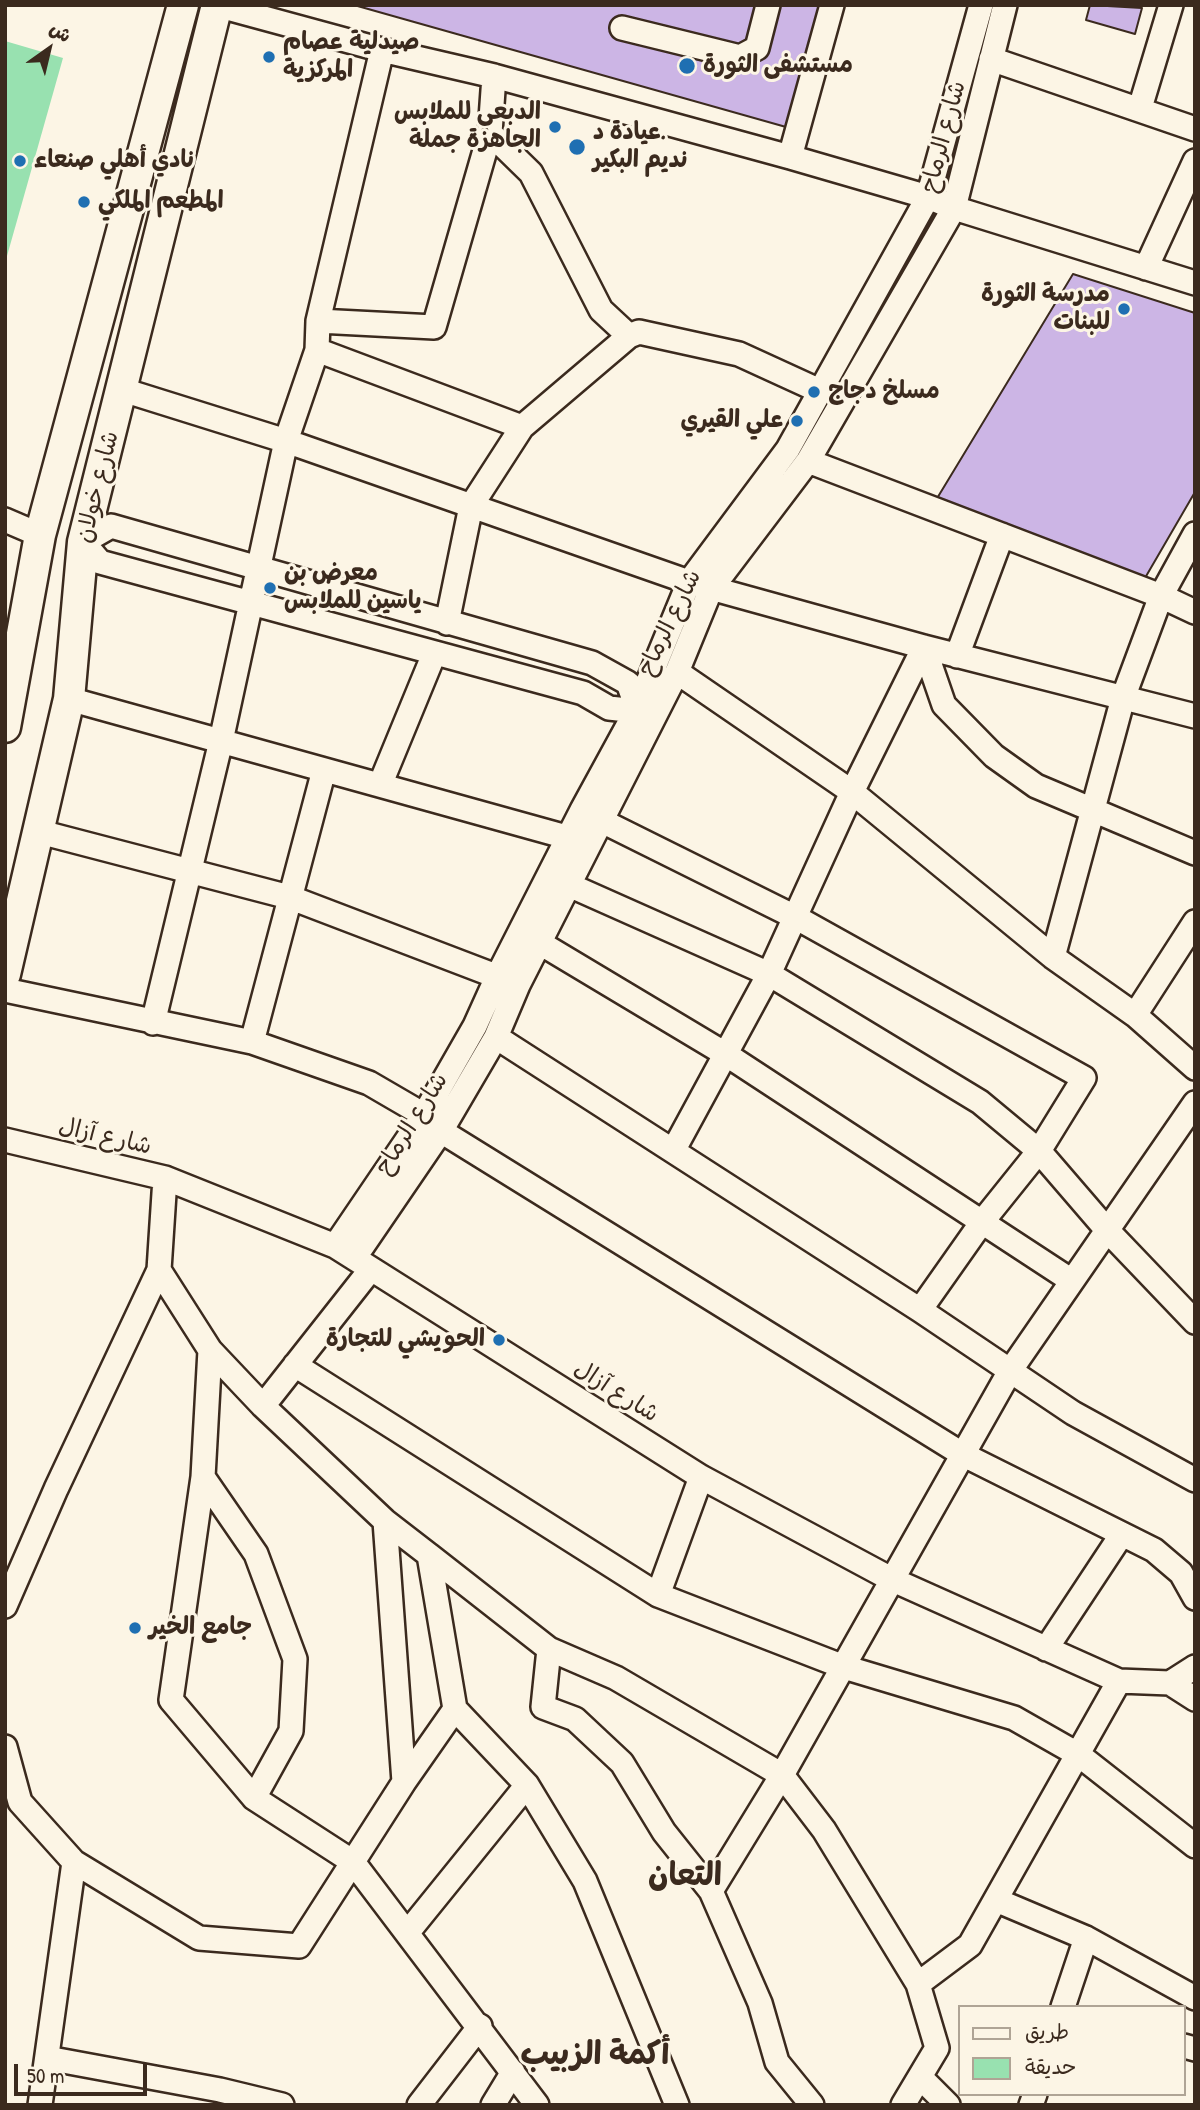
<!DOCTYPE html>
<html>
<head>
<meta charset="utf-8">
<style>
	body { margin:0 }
	#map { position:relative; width:1200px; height:2110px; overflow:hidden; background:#fcf5e5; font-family:"Patrick Hand","Playpen Sans Arabic",sans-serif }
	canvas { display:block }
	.frame { position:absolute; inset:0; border:7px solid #3b2a1e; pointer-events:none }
	.legend { position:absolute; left:958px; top:2005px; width:228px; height:91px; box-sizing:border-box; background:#fcf5e5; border:2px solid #afa495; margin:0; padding:9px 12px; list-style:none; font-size:21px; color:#3b2a1e }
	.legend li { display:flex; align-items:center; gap:14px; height:35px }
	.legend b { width:35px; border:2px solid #afa495 }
	.north { position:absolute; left:14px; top:14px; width:70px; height:70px; -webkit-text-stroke:5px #fcf5e5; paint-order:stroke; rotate:34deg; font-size:19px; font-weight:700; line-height:28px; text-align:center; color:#3b2a1e }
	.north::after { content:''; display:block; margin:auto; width:24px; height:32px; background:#3b2a1e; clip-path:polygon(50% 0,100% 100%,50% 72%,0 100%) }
	.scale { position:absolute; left:14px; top:2064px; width:133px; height:32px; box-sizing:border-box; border:4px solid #3b2a1e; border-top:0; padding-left:9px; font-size:21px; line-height:24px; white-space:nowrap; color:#3b2a1e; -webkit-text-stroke:5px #fcf5e5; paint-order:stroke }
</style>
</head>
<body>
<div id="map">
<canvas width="1200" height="2110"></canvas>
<div class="frame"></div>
<ul class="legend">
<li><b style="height:9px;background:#fcf5e5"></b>طريق</li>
<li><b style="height:19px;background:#98e1b0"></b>حديقة</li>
</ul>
<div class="north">ش</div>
<div class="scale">50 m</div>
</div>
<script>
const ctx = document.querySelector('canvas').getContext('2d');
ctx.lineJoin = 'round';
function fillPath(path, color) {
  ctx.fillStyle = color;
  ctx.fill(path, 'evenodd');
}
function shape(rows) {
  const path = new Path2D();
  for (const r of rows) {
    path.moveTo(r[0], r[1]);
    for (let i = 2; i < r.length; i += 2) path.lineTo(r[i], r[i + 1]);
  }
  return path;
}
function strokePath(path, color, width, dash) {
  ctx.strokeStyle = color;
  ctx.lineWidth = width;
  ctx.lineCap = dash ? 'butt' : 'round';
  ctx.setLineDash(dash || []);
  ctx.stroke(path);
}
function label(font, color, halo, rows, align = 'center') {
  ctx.font = font + ' "Patrick Hand","Playpen Sans Arabic",sans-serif';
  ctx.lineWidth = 6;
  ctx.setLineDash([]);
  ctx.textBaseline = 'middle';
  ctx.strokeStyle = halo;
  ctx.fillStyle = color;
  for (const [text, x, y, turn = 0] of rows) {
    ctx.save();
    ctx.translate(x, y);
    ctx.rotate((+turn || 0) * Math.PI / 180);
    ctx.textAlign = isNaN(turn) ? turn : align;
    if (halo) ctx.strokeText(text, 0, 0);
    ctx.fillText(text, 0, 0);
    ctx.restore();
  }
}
fillPath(shape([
	[5,41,63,58,5,263]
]), '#98e1b0');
const building = shape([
	[354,5,820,5,786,127,354,5],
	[1090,5,1142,8,1135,34,1086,20,1090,5],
	[1073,274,1195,313,1195,492,1145,578,936,500,1073,274]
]);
fillPath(building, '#ccb5e5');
strokePath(building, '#3b2a1e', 2);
const minor = shape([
	[216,5,382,50,494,76,790,157,928,197,954,208,1195,283],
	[622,28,740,57,757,48,768,5],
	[991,59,1195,129],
	[1140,108,1171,5],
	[490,133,531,173,601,310,629,336],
	[790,157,832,5],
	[1146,268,1195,161],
	[318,321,434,327,490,133,494,76],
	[317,350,522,427],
	[123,390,286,441,689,582,924,647,1195,716],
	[808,461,1161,596,1195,612],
	[5,520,40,535],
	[447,623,471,506,522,427,629,336,639,332,739,354,822,392],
	[924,647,944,705,994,756,1036,786,1195,853],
	[957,656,1002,535],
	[677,672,852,792,1053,957,1135,1015,1195,1068],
	[69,699,581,841],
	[636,711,609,708,583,693,100,562,83,542,111,526,592,663,628,683,639,713],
	[380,785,434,654],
	[602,821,797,918,1084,1078,1039,1151,982,1222,920,1310],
	[40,832,289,897,509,981],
	[569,885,769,974,980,1102,1039,1151,1107,1230,1195,1322],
	[540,943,727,1055,1072,1281],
	[1053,957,1123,698,1161,596,1195,534],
	[5,990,252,1042,369,1083,424,1115,441,1131,962,1454,1154,1550,1181,1573,1195,1598],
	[1135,1015,1195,922],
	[153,1023,221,741,286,441,317,350,318,321,382,50],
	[496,1037,920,1310,1073,1413,1195,1480],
	[252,1042,324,770],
	[5,1140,165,1178,335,1246,701,1477,891,1579,1119,1681,1170,1683,1195,1699],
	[673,1151,769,974,852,792,924,647],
	[165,1178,159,1270,210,1350,263,1406,385,1521,429,1555,455,1709,527,1785,585,1881,677,2105],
	[335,1246,424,1115,475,1026,498,975,582,810,636,711,689,582,788,449,928,197,981,5],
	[355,1257,441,1131,496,1037,518,985,677,672,711,589,808,461,954,208,1005,5],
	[210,1350,203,1477,171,1700,254,1798,353,1862,537,2105],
	[295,1365,658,1595,844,1667,1014,1718,1079,1755,1195,1846],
	[263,1406,371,1269],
	[203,1477,256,1554,295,1659,291,1731,254,1798],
	[385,1521,404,1782],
	[429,1555,549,1649,616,1678,782,1775,824,1830,918,1984,937,2048,903,2105],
	[658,1595,701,1477],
	[5,1606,56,1489,159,1270],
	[549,1649,543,1707,575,1719,622,1763,664,1832,711,1891,760,2003,777,2062,812,2105],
	[1046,1649,1122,1534],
	[1170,1683,1195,1667],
	[5,1747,20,1802,74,1862,199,1938,299,1946,404,1782,455,1709],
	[711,1891,782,1775,1010,1371,1195,1103],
	[996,1900,1086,1938,1195,1998],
	[408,1932,527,1785],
	[918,1984,970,1945,1119,1681],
	[1063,2007,1086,1938],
	[1184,2046,1195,2049],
	[47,2058,220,2090,282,2105],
	[920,2077,948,2105],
	[40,2105,74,1862],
	[419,2105,480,2026],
	[493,2105,513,2072],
	[1031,2105,1035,2094]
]);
const major = shape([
	[5,727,40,535,183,5],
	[5,974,69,699,83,542,217,5]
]);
strokePath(minor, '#3b2a1e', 28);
strokePath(major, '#3b2a1e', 35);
strokePath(minor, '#fcf5e5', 23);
strokePath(major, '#fcf5e5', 30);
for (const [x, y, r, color] of [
	[269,57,7,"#1f6fb2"],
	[687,66,9,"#1f6fb2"],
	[555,127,7,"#1f6fb2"],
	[577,147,9,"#1f6fb2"],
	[20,161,7,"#1f6fb2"],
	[84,202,7,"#1f6fb2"],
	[1124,309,7,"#1f6fb2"],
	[814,392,7,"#1f6fb2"],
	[797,421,7,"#1f6fb2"],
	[270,588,7,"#1f6fb2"],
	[499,1340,7,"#1f6fb2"],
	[135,1628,7,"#1f6fb2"]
]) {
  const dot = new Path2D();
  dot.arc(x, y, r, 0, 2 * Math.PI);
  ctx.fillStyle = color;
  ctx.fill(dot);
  strokePath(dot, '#fcf5e5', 2.5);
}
label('bold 24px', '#3b2a1e', '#fcf5e5', [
	["صيدلية عصام",283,43],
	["المركزية",283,71],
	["مستشفى الثورة",703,66],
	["الدبعي للملابس",541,113,"right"],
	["الجاهزة جملة",541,141,"right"],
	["عيادة د.",593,133],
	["نديم البكير",593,161],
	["نادي أهلي صنعاء",34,161],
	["المطعم الملكي",98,202],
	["مدرسة الثورة",1110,295,"right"],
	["للبنات",1110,323,"right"],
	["مسلخ دجاج",828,392],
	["علي القيري",783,421,"right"],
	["معرض بن",284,574],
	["ياسين للملابس",284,602],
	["الحويشي للتجارة",485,1340,"right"],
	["جامع الخير",149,1628]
], 'left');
label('24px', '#3b2a1e', '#fcf5e5', [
	["شارع الرماح",944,137,-75],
	["شارع خولان",98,487,-76],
	["شارع الرماح",670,623,-64],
	["شارع الرماح",412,1124,-58],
	["شارع آزال",105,1137,13],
	["شارع آزال",616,1392,32]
]);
label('bold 32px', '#3b2a1e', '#fcf5e5', [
	["التعان",685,1876],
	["أكمة الزبيب",595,2055]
]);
</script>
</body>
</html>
